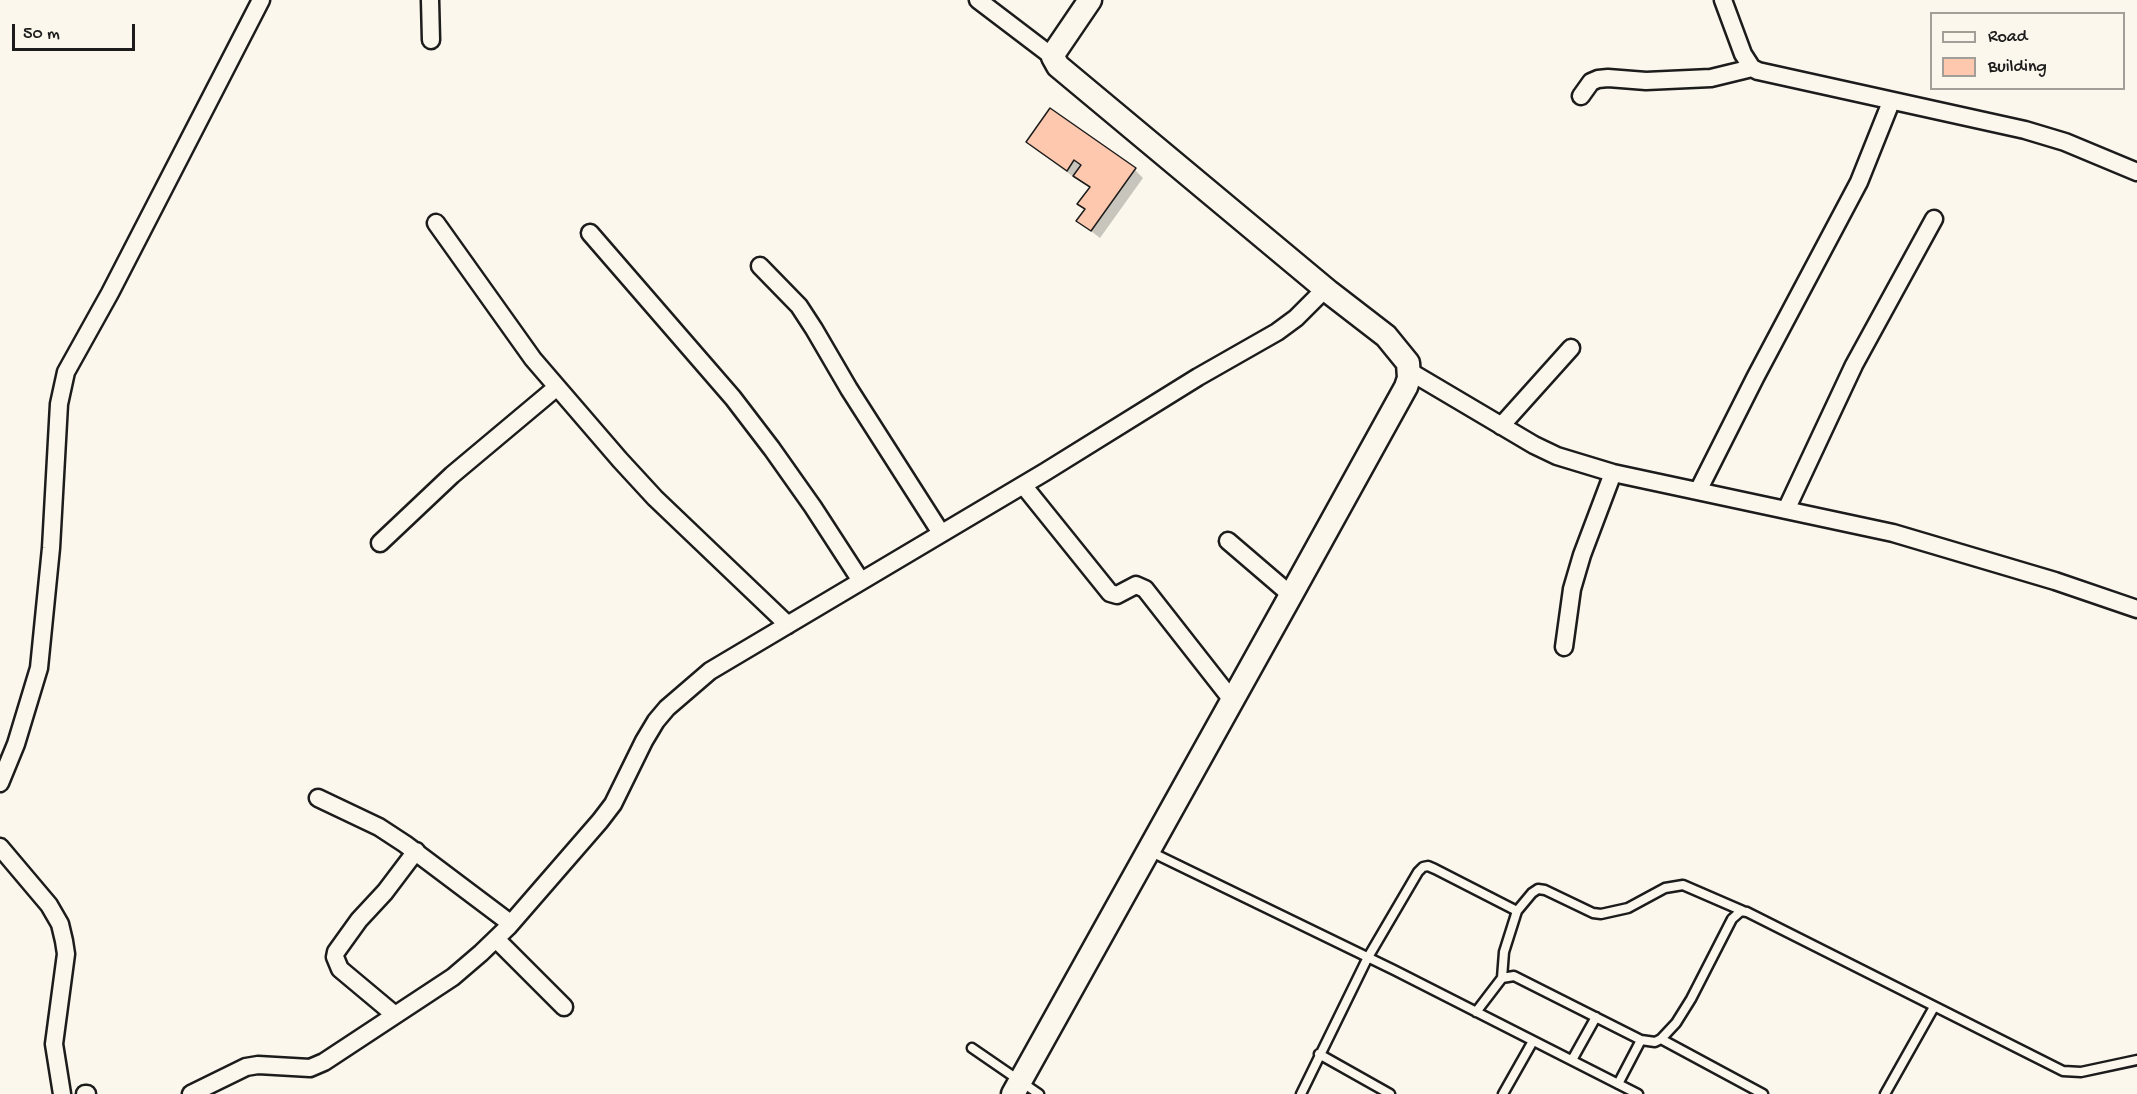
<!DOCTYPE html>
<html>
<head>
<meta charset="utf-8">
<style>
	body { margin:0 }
	#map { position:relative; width:2137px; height:1094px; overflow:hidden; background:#fbf7ec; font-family:"Gochi Hand",sans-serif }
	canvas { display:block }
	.legend { position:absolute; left:1930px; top:12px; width:195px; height:78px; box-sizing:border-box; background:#fbf7ec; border:2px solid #a29f99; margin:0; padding:8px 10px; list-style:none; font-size:18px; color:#1c1c1c }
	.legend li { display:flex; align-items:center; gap:12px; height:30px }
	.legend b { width:30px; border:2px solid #a29f99 }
	.scale { position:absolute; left:12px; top:24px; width:123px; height:27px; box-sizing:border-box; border:3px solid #1c1c1c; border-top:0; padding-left:8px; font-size:18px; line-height:21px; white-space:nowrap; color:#1c1c1c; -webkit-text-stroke:4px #fbf7ec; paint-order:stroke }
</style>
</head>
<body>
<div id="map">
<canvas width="2137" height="1094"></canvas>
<ul class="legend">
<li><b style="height:8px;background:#fbf7ec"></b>Road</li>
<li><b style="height:16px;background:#fdc8ae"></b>Building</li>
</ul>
<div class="scale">50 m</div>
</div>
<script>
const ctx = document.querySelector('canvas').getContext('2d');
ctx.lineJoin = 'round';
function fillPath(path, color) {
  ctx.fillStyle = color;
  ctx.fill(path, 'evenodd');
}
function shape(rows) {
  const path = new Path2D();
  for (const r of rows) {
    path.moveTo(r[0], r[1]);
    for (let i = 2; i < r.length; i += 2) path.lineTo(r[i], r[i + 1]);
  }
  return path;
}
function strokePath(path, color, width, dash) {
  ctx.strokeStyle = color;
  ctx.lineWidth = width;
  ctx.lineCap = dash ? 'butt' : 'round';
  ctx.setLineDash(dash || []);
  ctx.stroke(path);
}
fillPath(shape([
	[1028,142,1135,170,1143,178,1100,238,1078,221,1086,210,1079,204,1090,188,1076,176,1075,178,1036,150]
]), '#0003');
const building = shape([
	[1050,108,1136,168,1091,231,1076,221,1085,209,1077,204,1090,187,1073,176,1081,165,1074,160,1067,171,1026,142,1050,108]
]);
fillPath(building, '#fdc8ae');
strokePath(building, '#1c1c1c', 1.5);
const lane = shape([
	[1149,851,1394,970,1638,1094],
	[1502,978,1504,952,1517,911],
	[1476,1012,1502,978,1514,976,1641,1040,1655,1042,1661,1039,1676,1023,1691,999,1732,919,1741,911,1747,912,2063,1071,2081,1072,2137,1060],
	[1661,1039,1763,1094],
	[972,1048,1039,1094],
	[1319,1054,1390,1094],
	[1572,1060,1596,1017],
	[1618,1084,1641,1040],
	[1301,1094,1367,959,1418,872,1423,867,1428,866,1435,869,1517,911,1532,893,1538,889,1545,890,1593,913,1601,914,1628,908,1665,888,1683,885,1743,911],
	[1503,1094,1533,1041],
	[1885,1094,1934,1007]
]);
const street = shape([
	[430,0,431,40],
	[978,0,1053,57],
	[1723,0,1743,54,1752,68,1758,71,2025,130,2065,142,2137,172],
	[1581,96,1591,82,1598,79,1608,78,1646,81,1711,78,1752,68],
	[436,223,533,359,620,460,655,498,788,625],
	[590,233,733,398,772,449,813,507,861,581],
	[760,266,799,306,814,329,849,389,941,533],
	[1409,371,1534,445,1557,456,1613,473,1893,533,2055,581,2137,609],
	[1501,426,1571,348],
	[1023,485,1110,593,1117,595,1136,585,1145,589,1232,700],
	[1698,491,1755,378,1859,182,1891,102],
	[1786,510,1854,365,1934,219],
	[1228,541,1291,595],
	[380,543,452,475,557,387],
	[1564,647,1572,589,1582,555,1613,473],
	[0,783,16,744,39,668,51,548,59,404,66,372,110,293,261,0],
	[318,798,379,827,405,844,510,923],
	[0,847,49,905,60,924,64,941,66,954,54,1044,62,1094],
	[496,939,564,1007],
	[395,1015,340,969,335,957,336,952,359,920,385,892,416,851],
	[85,1094,87,1094],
	[191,1094,246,1067,258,1065,310,1068,324,1062,453,977,481,953,508,927,600,821,613,804,644,741,656,721,667,708,710,671,1045,472,1198,377,1277,332,1296,318,1325,289]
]);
const secondary = shape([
	[1013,1094,1291,595,1406,387,1409,378,1408,363,1386,336,1329,292,1058,66,1053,57,1054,53,1090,0]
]);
strokePath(lane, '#1c1c1c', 13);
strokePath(street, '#1c1c1c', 21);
strokePath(secondary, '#1c1c1c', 27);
strokePath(lane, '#fbf7ec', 8);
strokePath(street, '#fbf7ec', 16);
strokePath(secondary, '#fbf7ec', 22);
</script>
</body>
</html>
